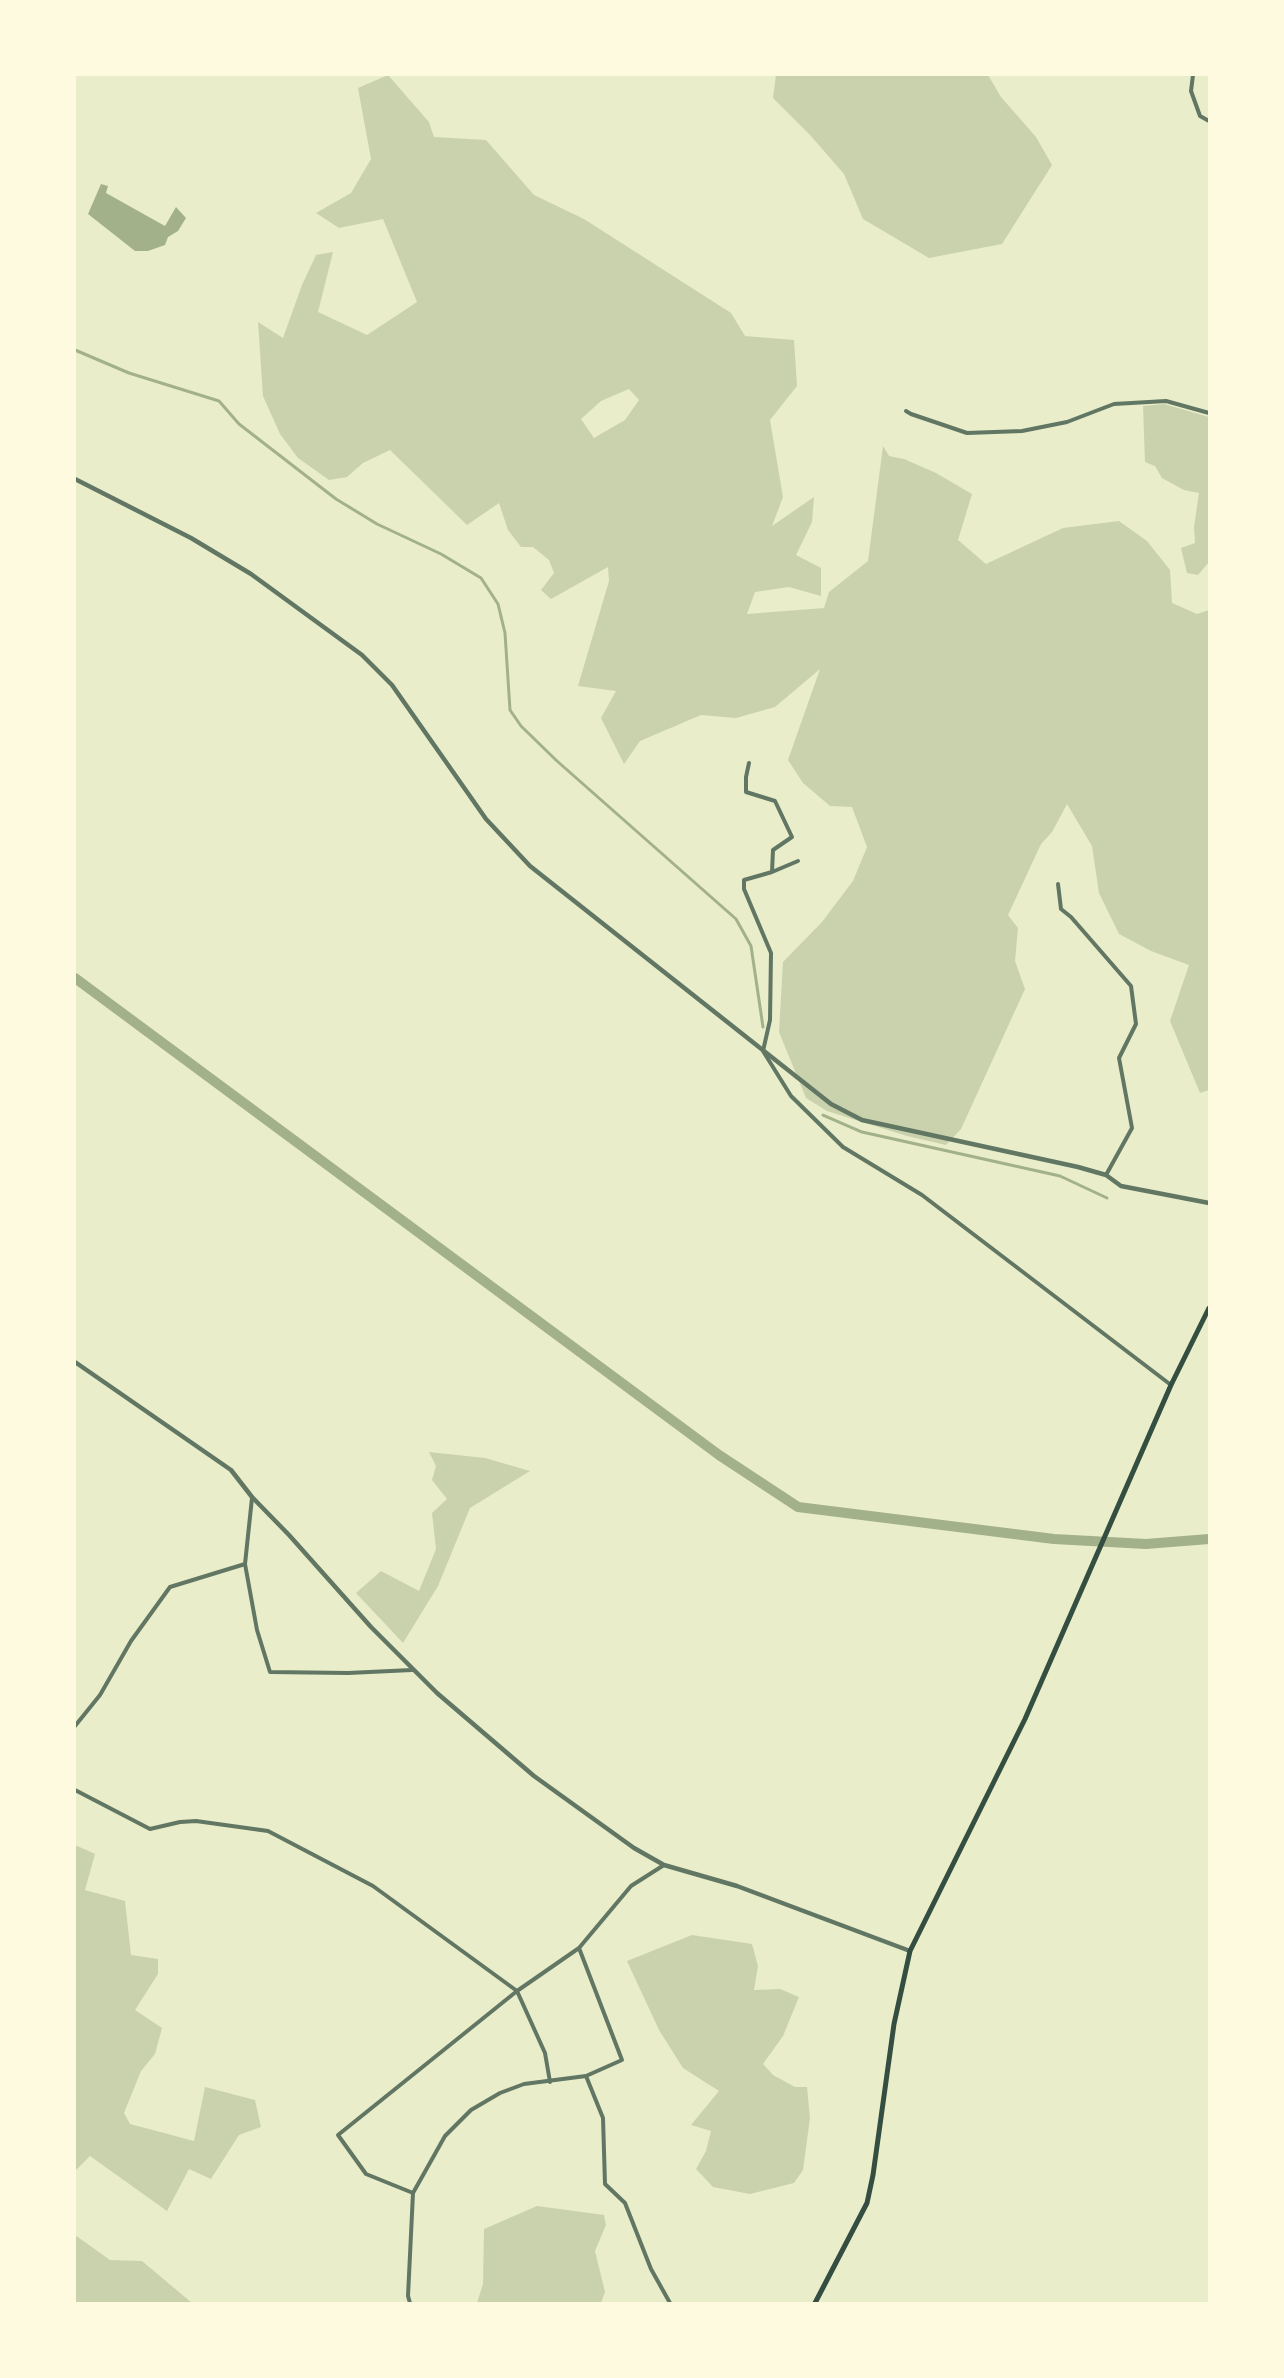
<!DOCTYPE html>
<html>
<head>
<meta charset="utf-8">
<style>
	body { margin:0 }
	#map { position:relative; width:1284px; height:2378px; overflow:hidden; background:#e9edc9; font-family:Barlow,sans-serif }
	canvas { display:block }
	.frame { position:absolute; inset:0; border:76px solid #fefae0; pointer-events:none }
</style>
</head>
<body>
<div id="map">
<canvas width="1284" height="2378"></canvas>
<div class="frame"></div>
</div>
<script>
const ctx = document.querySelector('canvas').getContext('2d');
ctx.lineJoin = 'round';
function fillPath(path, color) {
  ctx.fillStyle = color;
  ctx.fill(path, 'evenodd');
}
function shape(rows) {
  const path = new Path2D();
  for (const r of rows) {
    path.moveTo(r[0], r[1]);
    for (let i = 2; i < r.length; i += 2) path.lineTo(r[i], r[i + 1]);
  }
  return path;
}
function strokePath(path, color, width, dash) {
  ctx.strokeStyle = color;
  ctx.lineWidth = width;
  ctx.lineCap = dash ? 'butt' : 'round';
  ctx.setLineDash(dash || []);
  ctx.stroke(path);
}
fillPath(shape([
	[388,75,429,122,434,137,486,140,534,195,584,219,731,313,745,336,794,340,797,386,770,420,783,497,772,526,814,497,812,522,796,555,821,568,821,596,789,587,755,592,747,614,824,608,829,592,868,561,883,446,889,456,904,459,936,473,972,494,958,540,986,564,1063,528,1119,521,1147,541,1170,570,1172,603,1197,614,1209,610,1209,1090,1200,1093,1170,1021,1189,965,1151,951,1119,934,1099,893,1092,846,1067,804,1052,832,1041,844,1008,915,1018,928,1015,961,1025,989,961,1129,946,1145,907,1136,827,1111,806,1098,779,1032,783,962,822,922,853,881,867,847,852,807,830,806,803,783,788,760,820,669,775,707,736,718,701,715,640,741,624,764,601,718,616,691,578,686,609,581,608,567,551,599,541,590,554,573,549,560,533,547,521,547,508,530,499,503,467,525,390,450,363,463,347,477,329,480,298,458,280,434,263,396,258,322,283,338,302,285,316,255,333,252,318,312,367,335,417,302,383,219,339,228,316,213,351,193,371,159,358,88],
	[629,389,639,400,625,420,594,438,581,419,601,401],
	[776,75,988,75,1001,97,1036,137,1052,165,1002,244,929,258,863,219,844,174,810,135,773,98],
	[1164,404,1209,417,1209,562,1198,575,1187,573,1181,548,1195,543,1194,527,1199,493,1184,490,1162,478,1155,466,1145,462,1143,406],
	[429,1452,485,1458,530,1471,470,1508,438,1586,403,1643,356,1593,381,1571,419,1591,436,1549,432,1513,447,1499,432,1480,436,1466],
	[75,1845,95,1854,85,1890,125,1901,131,1955,158,1959,158,1974,135,2010,162,2028,155,2054,141,2071,124,2113,130,2124,194,2141,205,2087,255,2100,261,2127,239,2135,211,2179,189,2169,167,2211,90,2156,75,2171],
	[692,1935,752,1944,758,1966,754,1990,780,1989,799,1997,783,2036,763,2064,773,2075,795,2087,807,2087,810,2118,803,2170,794,2183,750,2194,713,2187,696,2169,706,2151,711,2131,691,2125,719,2091,683,2068,659,2030,627,1961],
	[537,2206,604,2215,606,2225,595,2251,605,2292,601,2303,477,2303,483,2284,484,2229],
	[75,2235,110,2260,142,2261,192,2303,75,2303]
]), '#cad2ad');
fillPath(shape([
	[101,184,108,186,106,193,165,226,176,207,186,218,178,231,168,237,165,245,148,251,135,251,88,214]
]), '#a3b18a');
strokePath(shape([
	[75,350,129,373,219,401,239,424,336,499,377,524,441,554,481,578,498,604,505,633,510,710,521,726,557,761,736,919,751,946,763,1027],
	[823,1115,862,1132,1060,1176,1107,1198]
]), '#a3b18a', 3);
strokePath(shape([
	[75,978,719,1455,798,1507,1054,1539,1146,1544,1209,1539]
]), '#a3b18a', 10);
strokePath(shape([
	[1193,75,1191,91,1200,116,1209,121],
	[906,411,911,414,967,433,1022,431,1067,422,1114,404,1166,401,1209,413],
	[749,763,746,777,746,792,775,801,792,837,773,850,772,872,744,880,744,889,771,953,770,1020,763,1051,791,1096,843,1147,922,1195,1171,1385],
	[772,872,798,861],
	[1058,884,1061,909,1071,917,1131,986,1136,1024,1119,1058,1132,1128,1106,1175],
	[252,1498,245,1564,257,1630,270,1672,348,1673,412,1670],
	[75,1726,100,1695,131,1641,170,1587,245,1564],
	[75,1790,150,1829,180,1822,196,1821,268,1831,373,1886,517,1991,579,1948],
	[664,1865,631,1886,579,1948,622,2060,586,2076,603,2118,605,2184,625,2203,651,2269,670,2303],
	[413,2193,366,2174,338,2135,517,1991,545,2053,550,2082],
	[410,2303,408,2296,413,2193,445,2136,471,2110,500,2093,524,2084,586,2076]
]), '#617663', 4);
strokePath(shape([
	[75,479,191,538,251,574,362,655,392,685,486,819,530,866,831,1104,862,1120,1078,1167,1106,1175,1121,1186,1209,1203],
	[75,1362,231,1470,252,1497,289,1535,371,1627,437,1693,534,1776,634,1848,664,1865,737,1886,910,1951]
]), '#617663', 4.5);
strokePath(shape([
	[815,2303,867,2203,873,2175,894,2024,910,1951,1025,1719,1171,1385,1209,1308]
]), '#344e41', 5);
</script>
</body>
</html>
